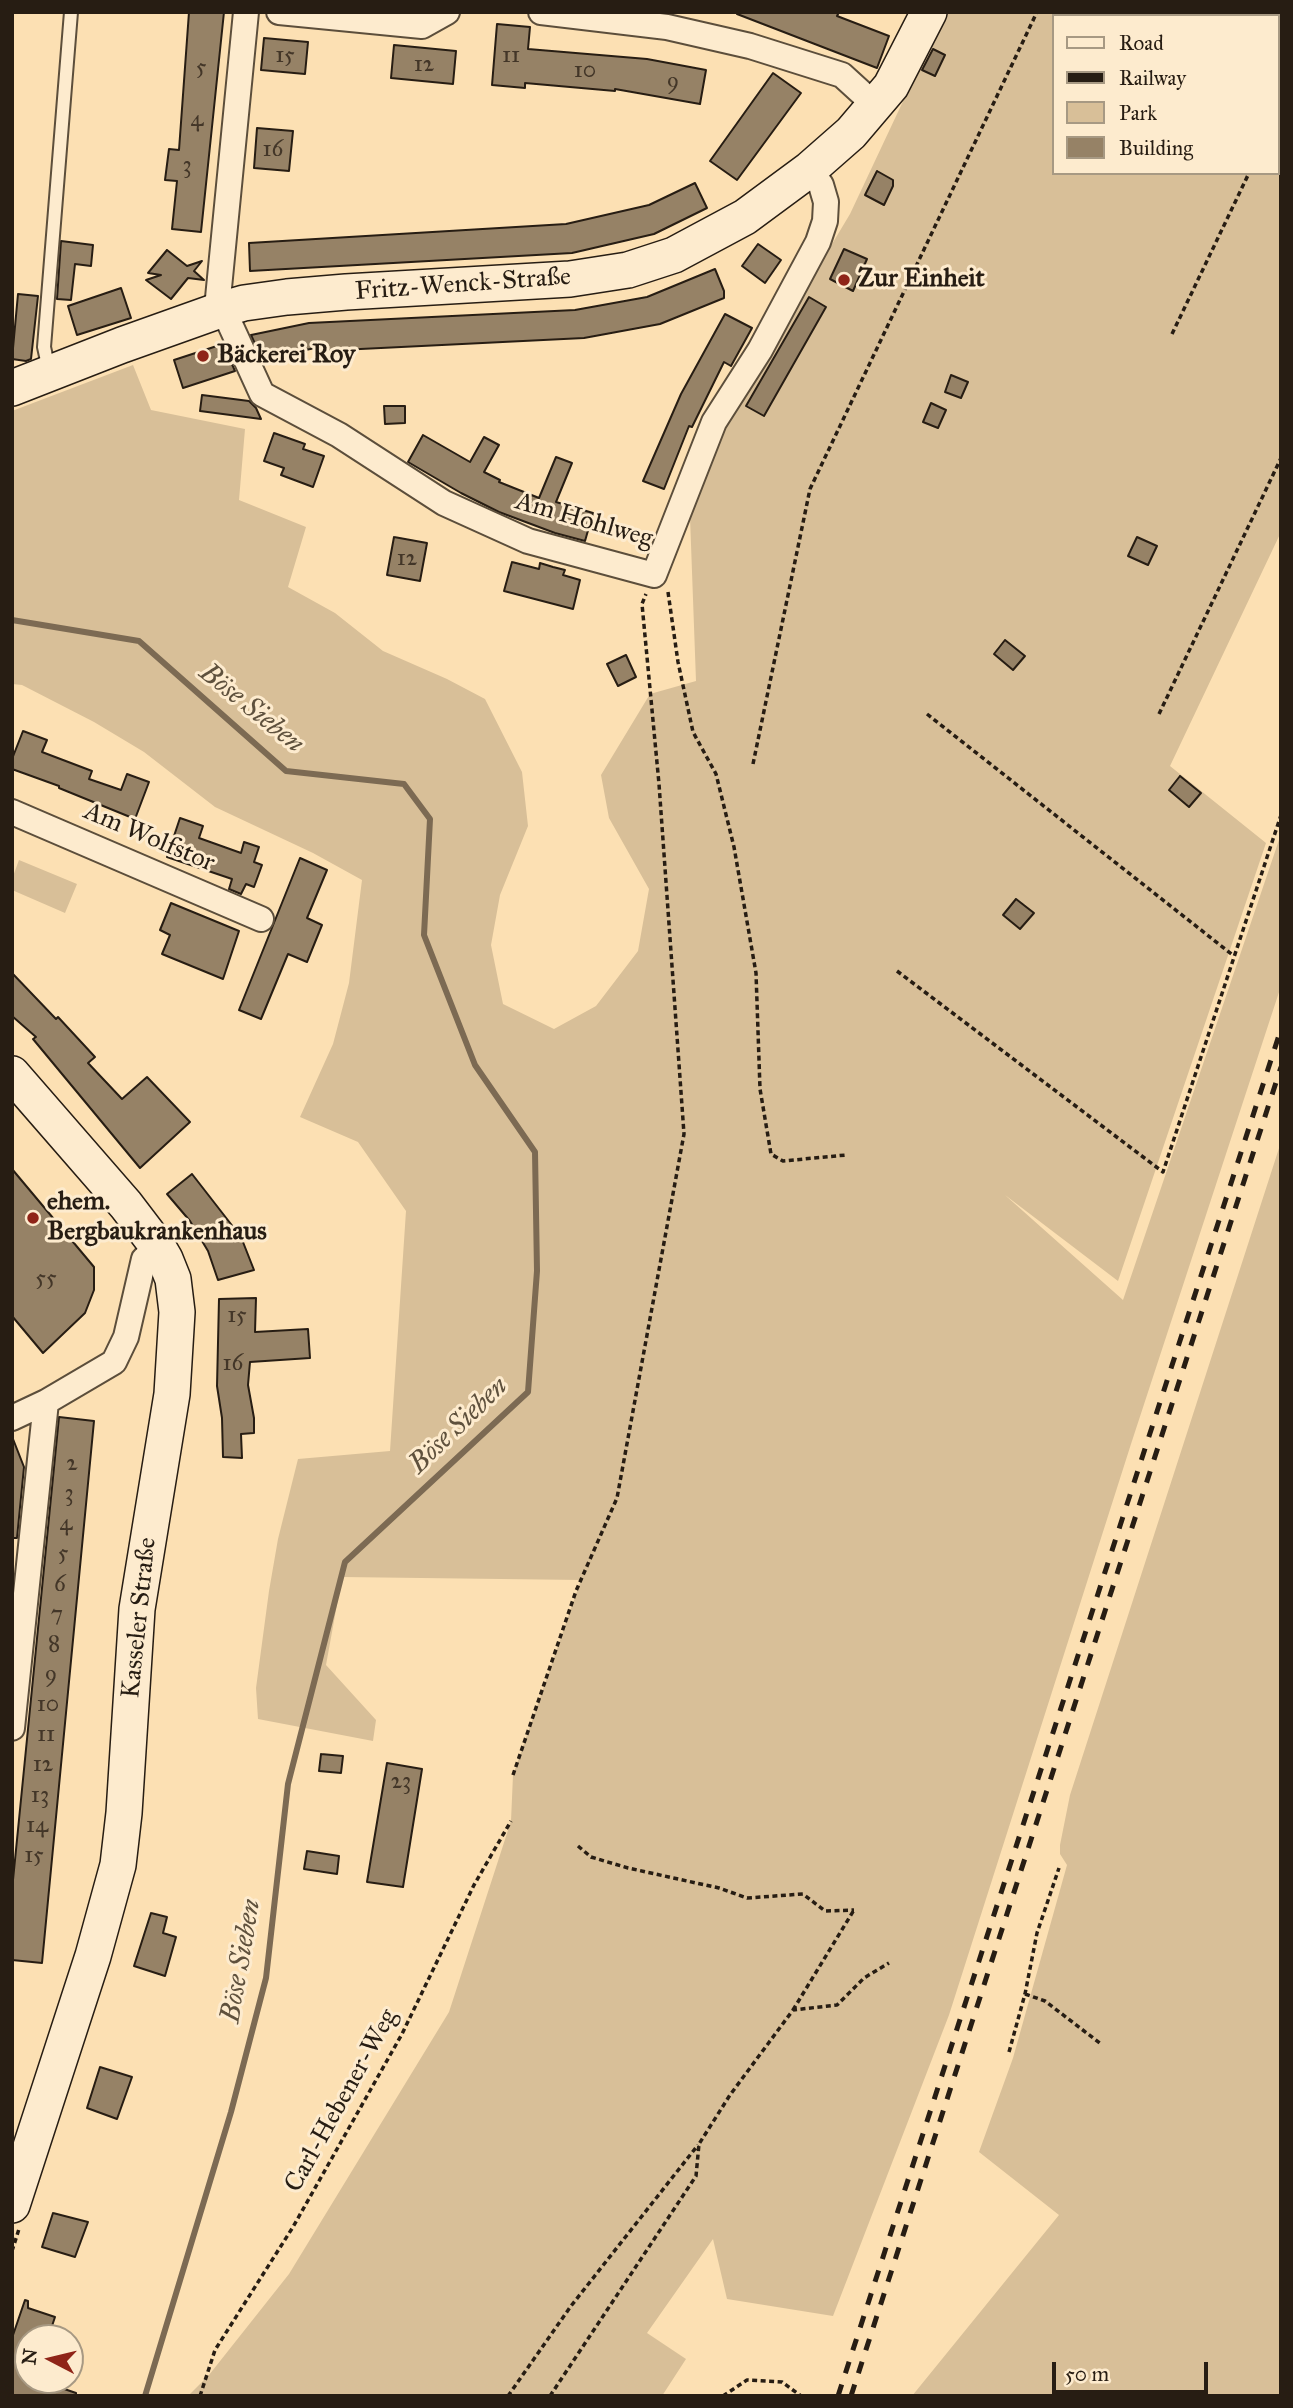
<!DOCTYPE html>
<html>
<head>
<meta charset="utf-8">
<style>
	body { margin:0 }
	#map { position:relative; width:1293px; height:2408px; overflow:hidden; background:#fce0b3; font-family:"IM FELL Great Primer",serif }
	canvas { display:block }
	.frame { position:absolute; inset:0; border:14px solid #271d13; pointer-events:none }
	.legend { position:absolute; left:1052px; top:14px; width:228px; height:161px; box-sizing:border-box; background:#fdebce; border:2px solid #a79983; margin:0; padding:9px 12px; list-style:none; font-size:21px; color:#271d13 }
	.legend li { display:flex; align-items:center; gap:14px; height:35px }
	.legend b { width:35px; border:2px solid #a79983 }
	.north { position:absolute; left:14px; top:2324px; width:70px; height:70px; box-sizing:border-box; background:#fdebce; border:2px solid #a79983; border-radius:50%; rotate:277deg; font-size:19px; font-weight:700; line-height:28px; text-align:center; color:#271d13 }
	.north::after { content:''; display:block; margin:auto; width:24px; height:32px; background:#8f2418; clip-path:polygon(50% 0,100% 100%,50% 72%,0 100%) }
	.scale { position:absolute; left:1052px; top:2362px; width:156px; height:32px; box-sizing:border-box; border:4px solid #271d13; border-top:0; padding-left:9px; font-size:21px; line-height:24px; white-space:nowrap; color:#271d13; -webkit-text-stroke:5px #fdebce; paint-order:stroke }
</style>
</head>
<body>
<div id="map">
<canvas width="1293" height="2408"></canvas>
<div class="frame"></div>
<ul class="legend">
<li><b style="height:9px;background:#fdebce"></b>Road</li>
<li><b style="height:9px;background:#271d13"></b>Railway</li>
<li><b style="height:19px;background:#d8bf98"></b>Park</li>
<li><b style="height:19px;background:#968266"></b>Building</li>
</ul>
<div class="north">N</div>
<div class="scale">50 m</div>
</div>
<script>
const ctx = document.querySelector('canvas').getContext('2d');
ctx.lineJoin = 'round';
function fillPath(path, color) {
  ctx.fillStyle = color;
  ctx.fill(path, 'evenodd');
}
function shape(rows) {
  const path = new Path2D();
  for (const r of rows) {
    path.moveTo(r[0], r[1]);
    for (let i = 2; i < r.length; i += 2) path.lineTo(r[i], r[i + 1]);
  }
  return path;
}
function strokePath(path, color, width, dash) {
  ctx.strokeStyle = color;
  ctx.lineWidth = width;
  ctx.lineCap = dash ? 'butt' : 'round';
  ctx.setLineDash(dash || []);
  ctx.stroke(path);
}
function label(font, color, halo, rows, align = 'center') {
  ctx.font = font + ' "IM FELL Great Primer",serif';
  ctx.lineWidth = 6;
  ctx.setLineDash([]);
  ctx.textBaseline = 'middle';
  ctx.strokeStyle = halo;
  ctx.fillStyle = color;
  for (const [text, x, y, turn = 0] of rows) {
    ctx.save();
    ctx.translate(x, y);
    ctx.rotate((+turn || 0) * Math.PI / 180);
    ctx.textAlign = isNaN(turn) ? turn : align;
    if (halo) ctx.strokeText(text, 0, 0);
    ctx.fillText(text, 0, 0);
    ctx.restore();
  }
}
fillPath(shape([
	[945,12,1200,12,1197,16,1053,16,1053,173,1277,173,1277,96,1281,99,1281,532,1170,766,1266,843,1118,1281,1005,1195,1123,1300,1281,834,1281,986,1131,1444,949,2015,833,2316,727,2299,713,2239,647,2333,686,2359,662,2396,188,2396,209,2375,289,2274,449,2012,511,1821,513,1775,581,1580,342,1577,326,1665,376,1720,373,1741,258,1719,256,1688,269,1591,278,1539,298,1459,390,1451,406,1211,358,1142,300,1117,333,1044,349,983,362,880,313,853,215,807,144,752,94,722,22,685,12,684,12,411,133,365,151,410,245,429,239,500,306,527,288,587,335,613,383,651,447,679,485,699,522,772,528,826,500,895,491,945,503,1004,554,1029,596,1006,638,951,649,889,609,818,601,775,650,694,696,681,690,517,726,421,850,214],
	[19,860,77,884,65,913,12,890,12,879],
	[1281,1142,1281,2396,912,2396,1059,2215,979,2152,1013,2058,1067,1865,1060,1854,1060,1845,1070,1795]
]), '#d8bf98');
strokePath(shape([
	[12,620,139,641,286,771,404,784,430,819,424,935,475,1065,535,1152,537,1271,528,1392,345,1562,288,1784,266,1978,231,2112,145,2396]
]), '#7c6a53', 6);
const building = shape([
	[189,12,224,12,201,232,172,229,177,181,165,180,169,149,179,150,189,12],
	[738,12,839,12,837,16,889,36,877,68,737,14,738,12],
	[497,24,530,27,528,49,647,59,706,70,700,104,615,89,615,91,525,83,525,88,492,85,497,24],
	[264,38,308,42,305,74,261,70,264,38],
	[394,45,456,51,453,84,391,78,394,45],
	[933,49,945,55,935,76,922,70,933,49],
	[773,73,801,93,737,180,710,161,773,73],
	[257,128,293,131,289,171,254,168,257,128],
	[877,171,893,180,893,186,884,205,865,195,877,171],
	[695,183,707,208,654,234,572,253,250,271,249,243,566,224,649,205,695,183],
	[61,241,93,245,91,266,75,264,71,300,57,299,61,241],
	[758,244,781,260,765,283,742,266,758,244],
	[844,249,867,259,853,291,830,279,844,249],
	[167,250,187,266,202,261,194,271,204,280,188,278,171,299,146,280,161,275,148,273,167,250],
	[715,269,724,291,724,298,660,324,584,338,320,351,320,347,262,359,251,335,309,323,575,310,647,297,715,269],
	[121,288,131,318,77,335,68,306,121,288],
	[18,294,38,296,31,359,26,361,12,359,18,294],
	[809,297,826,307,764,416,746,406,809,297],
	[725,314,752,328,731,366,724,362,692,427,689,426,664,489,643,481,681,394,725,314],
	[223,344,235,371,183,388,174,360,223,344],
	[951,375,968,382,961,398,945,392,951,375],
	[202,395,249,401,256,408,261,419,200,411,202,395],
	[931,403,946,410,938,428,923,422,931,403],
	[384,406,405,406,405,423,385,424,384,406],
	[274,433,305,444,303,449,324,456,313,487,281,475,284,468,264,461,274,433],
	[423,435,470,462,484,437,499,445,484,472,500,480,499,482,539,498,556,457,572,463,556,502,593,513,585,541,555,533,499,512,461,493,408,462,423,435],
	[394,537,427,543,420,581,387,575,394,537],
	[1137,537,1157,546,1148,565,1128,556,1137,537],
	[512,562,539,569,540,563,553,567,565,570,563,575,580,580,573,609,504,591,512,562],
	[1005,640,1025,656,1013,670,994,654,1005,640],
	[626,655,636,677,618,686,607,664,626,655],
	[23,731,47,740,42,752,92,771,89,779,121,790,127,774,149,782,135,819,59,788,59,786,12,769,12,759,23,731],
	[1180,776,1201,793,1189,807,1169,790,1180,776],
	[180,818,203,826,199,838,241,853,244,842,259,847,254,862,262,865,254,887,246,884,241,894,229,889,232,879,167,857,180,818],
	[300,858,327,870,307,918,322,925,307,962,288,954,261,1019,239,1010,300,858],
	[1016,899,1034,913,1020,929,1003,915,1016,899],
	[171,903,239,931,223,979,162,954,170,935,160,930,171,903],
	[12,973,56,1019,58,1017,95,1057,88,1063,122,1099,147,1077,190,1122,140,1168,33,1039,36,1037,12,1016,12,973],
	[12,1169,94,1267,94,1290,85,1313,43,1353,12,1316,12,1169],
	[192,1174,241,1237,254,1270,218,1280,208,1251,190,1221,167,1194,192,1174],
	[256,1298,255,1332,308,1329,310,1358,250,1362,248,1385,254,1418,254,1433,241,1434,242,1458,223,1457,222,1418,217,1386,219,1299,256,1298],
	[59,1417,94,1421,42,1963,12,1960,12,1890,59,1417],
	[13,1439,24,1467,17,1538,12,1538,13,1439],
	[321,1754,343,1756,341,1773,319,1771,321,1754],
	[387,1763,422,1769,403,1887,367,1882,387,1763],
	[307,1851,339,1856,337,1874,304,1869,307,1851],
	[151,1913,167,1917,163,1933,176,1937,165,1976,134,1966,151,1913],
	[100,2067,132,2077,117,2119,87,2108,100,2067],
	[53,2213,88,2222,75,2257,42,2247,53,2213],
	[25,2300,28,2301,28,2308,55,2317,48,2338,28,2338,28,2380,38,2380,76,2393,76,2396,12,2396,12,2338,25,2300]
]);
fillPath(building, '#968266');
strokePath(building, '#271d13', 2);
const lane = shape([
	[49,370,44,347,71,12]
]);
const street = shape([
	[246,12,218,298,262,394,339,435,444,503,528,541,654,575,714,422,760,350,818,242,825,221,826,202,821,185,810,169],
	[279,12,422,26,447,12],
	[541,12,667,27,750,46,842,75,876,106],
	[12,812,261,919],
	[12,1418,46,1402,114,1362,126,1337,144,1259,158,1247],
	[12,1728,46,1402]
]);
const secondary = shape([
	[1198,12,1202,16],
	[1277,74,1281,77],
	[12,388,122,345,223,309,244,303,287,297,346,292,570,279,628,270,674,255,745,217,810,169,851,133,891,86,929,12],
	[12,1074,126,1205,158,1247,165,1259,173,1279,177,1312,172,1394,137,1609,124,1813,118,1865,93,1956,12,2205]
]);
strokePath(lane, '#5c4e3b', 16);
strokePath(street, '#5c4e3b', 28);
strokePath(secondary, '#271d13', 38);
strokePath(shape([
	[1277,115,1281,108],
	[1172,334,1249,173],
	[668,592,678,662,693,732,716,774,734,847,756,973,760,1089,771,1154,783,1161,846,1155],
	[927,714,1234,956],
	[1159,714,1281,458],
	[753,764,810,489,1037,12],
	[897,971,1163,1172,1281,815],
	[513,1775,576,1591,617,1498,684,1134,659,784,642,604,646,594],
	[578,1846,591,1857,628,1868,719,1888,747,1898,803,1894,825,1911,854,1910],
	[1025,1994,1045,2001,1101,2044],
	[793,2010,854,1910],
	[1009,2052,1025,1994,1037,1933,1059,1868],
	[12,2251,19,2229],
	[200,2396,215,2350,293,2227,402,2034,474,1885,511,1821],
	[508,2396,571,2306,698,2145],
	[550,2396,696,2176,699,2144,730,2095,793,2010,837,2005,864,1978,889,1963],
	[723,2396,747,2380,782,2382,801,2396]
]), '#271d13', 3.5, [5, 3.5]);
strokePath(lane, '#fdebce', 12);
strokePath(street, '#fdebce', 24);
strokePath(secondary, '#fdebce', 35);
strokePath(shape([
	[838,2396,1281,1029],
	[851,2396,1281,1067]
]), '#271d13', 5, [12, 12]);
for (const [x, y, r, color] of [
	[844,280,7,"#8f2418"],
	[203,356,7,"#8f2418"],
	[33,1218,7,"#8f2418"]
]) {
  const dot = new Path2D();
  dot.arc(x, y, r, 0, 2 * Math.PI);
  ctx.fillStyle = color;
  ctx.fill(dot);
  strokePath(dot, '#fdebce', 2.5);
}
label('23px', '#433628', null, [
	["15",285,56],
	["11",511,56],
	["12",424,65],
	["5",201,68],
	["10",585,71],
	["9",673,82],
	["4",197,120],
	["16",273,150],
	["3",187,166],
	["12",407,559],
	["55",46,1279],
	["15",237,1316],
	["16",233,1364],
	["2",72,1464],
	["3",69,1494],
	["4",66,1524],
	["5",63,1554],
	["6",60,1585],
	["7",57,1615],
	["8",54,1645],
	["9",51,1675],
	["10",48,1705],
	["11",46,1735],
	["12",43,1765],
	["23",401,1782],
	["13",40,1796],
	["14",37,1826],
	["15",34,1856]
]);
label('bold 26px', '#271d13', '#fdebce', [
	["Zur Einheit",858,280],
	["Bäckerei Roy",217,356],
	["ehem.",47,1203],
	["Bergbaukrankenhaus",47,1233]
], 'left');
label('26px', '#271d13', '#fdebce', [
	["Fritz-Wenck-Straße",463,285,-4],
	["Am Hohlweg",584,521,16],
	["Am Wolfstor",149,838,23],
	["Kasseler Straße",140,1618,-84],
	["Carl-Hebener-Weg",342,2101,-61]
]);
label('italic 28px', '#5f513d', '#fdebce', [
	["Böse Sieben",251,709,39],
	["Böse Sieben",459,1426,-44],
	["Böse Sieben",242,1961,-80]
]);
</script>
</body>
</html>
